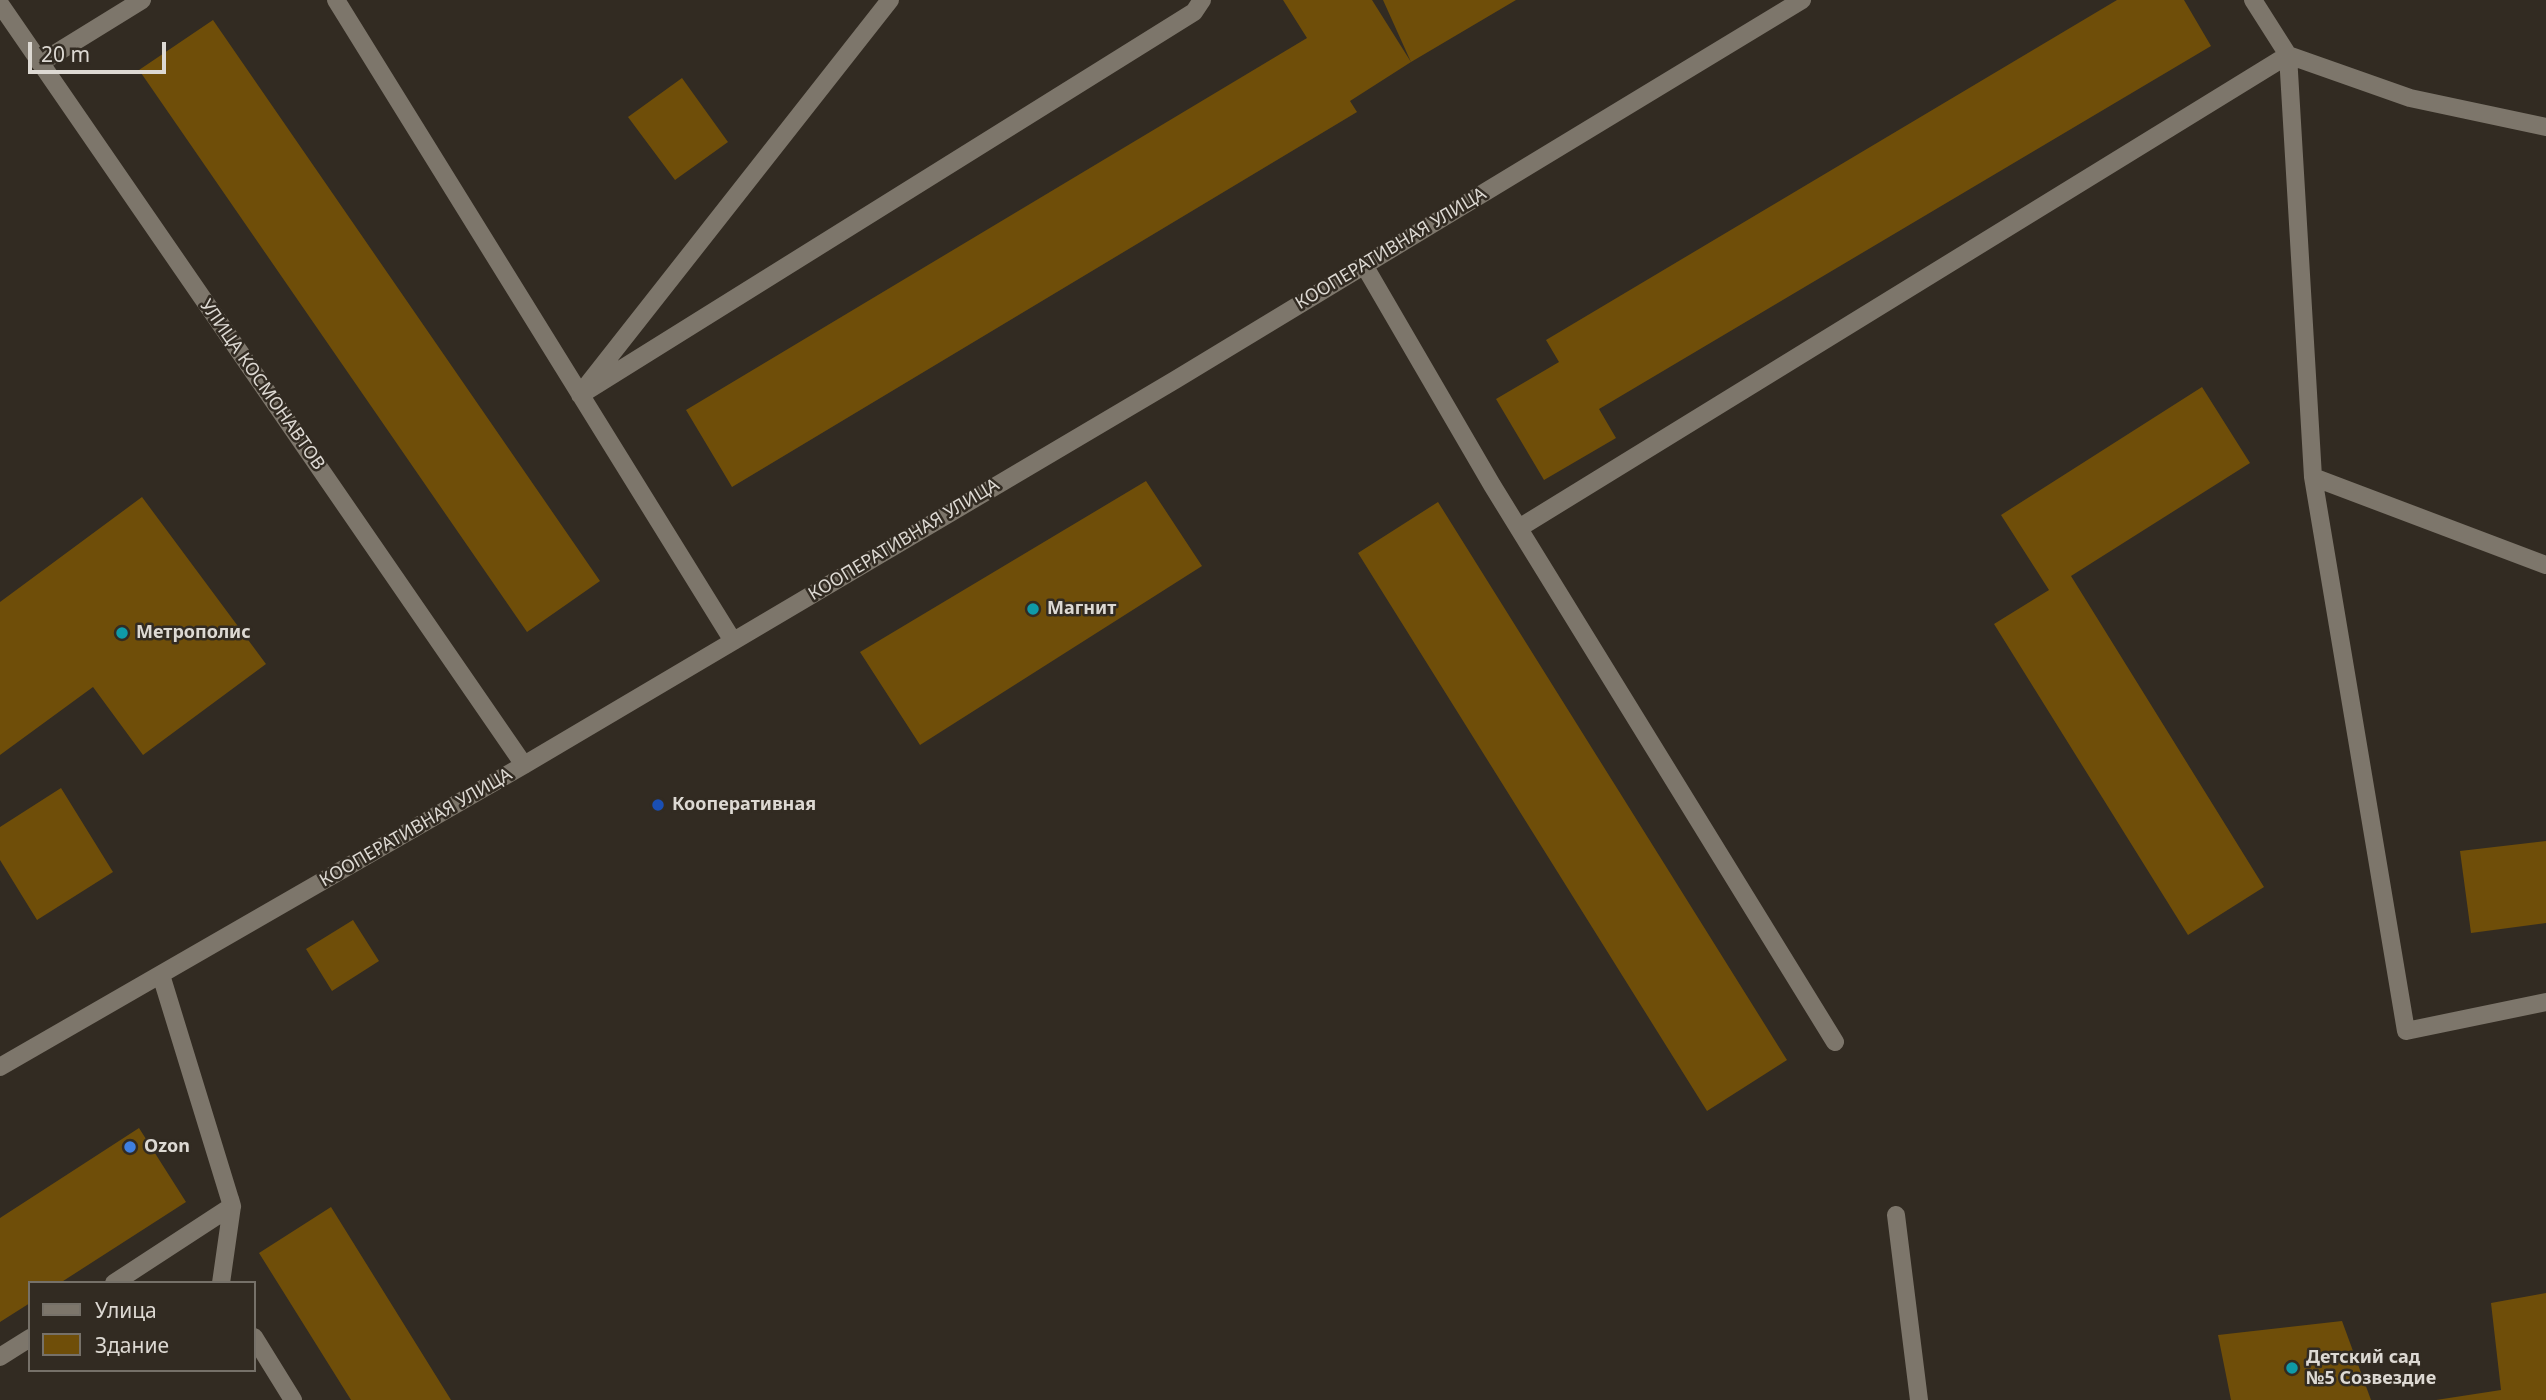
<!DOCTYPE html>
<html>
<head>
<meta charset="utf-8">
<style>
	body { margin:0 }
	#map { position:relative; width:2546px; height:1400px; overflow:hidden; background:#322b22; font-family:"Noto Sans",sans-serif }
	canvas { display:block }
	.legend { position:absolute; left:28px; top:1281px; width:228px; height:91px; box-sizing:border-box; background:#322b22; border:2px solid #767169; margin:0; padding:9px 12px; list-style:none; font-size:21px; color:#ddd9d3 }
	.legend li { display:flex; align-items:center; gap:14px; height:35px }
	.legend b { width:35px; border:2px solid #767169 }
	.scale { position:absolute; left:28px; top:42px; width:138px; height:32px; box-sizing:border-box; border:4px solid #ddd9d3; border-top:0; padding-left:9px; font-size:21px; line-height:24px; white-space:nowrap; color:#ddd9d3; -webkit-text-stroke:5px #322b22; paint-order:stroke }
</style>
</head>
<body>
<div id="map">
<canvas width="2546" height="1400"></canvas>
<ul class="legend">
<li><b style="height:9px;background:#7d766b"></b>Улица</li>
<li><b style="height:19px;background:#6f4e09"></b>Здание</li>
</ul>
<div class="scale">20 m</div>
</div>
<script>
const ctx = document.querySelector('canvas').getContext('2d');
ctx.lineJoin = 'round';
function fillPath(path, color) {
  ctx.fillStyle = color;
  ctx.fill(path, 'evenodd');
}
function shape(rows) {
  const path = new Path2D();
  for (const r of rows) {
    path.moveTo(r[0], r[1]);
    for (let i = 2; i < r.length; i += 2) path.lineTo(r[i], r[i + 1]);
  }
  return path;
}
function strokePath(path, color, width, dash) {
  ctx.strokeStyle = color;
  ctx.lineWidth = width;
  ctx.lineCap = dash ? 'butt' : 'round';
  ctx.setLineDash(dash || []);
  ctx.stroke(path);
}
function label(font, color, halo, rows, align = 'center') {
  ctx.font = font + ' "Noto Sans",sans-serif';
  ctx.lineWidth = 5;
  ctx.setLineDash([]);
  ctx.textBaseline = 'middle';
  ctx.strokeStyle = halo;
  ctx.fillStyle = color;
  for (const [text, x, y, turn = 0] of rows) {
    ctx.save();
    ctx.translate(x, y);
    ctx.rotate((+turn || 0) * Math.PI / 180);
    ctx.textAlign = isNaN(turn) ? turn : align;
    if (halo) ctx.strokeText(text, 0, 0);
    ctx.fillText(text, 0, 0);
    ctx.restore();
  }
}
fillPath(shape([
	[1283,0,1372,0,1411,62,1350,101,1357,112,732,487,686,410,1307,38],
	[1383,0,1516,0,1411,62],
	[2117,0,2184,0,2211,46,1599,409,1616,438,1544,480,1496,399,1559,362,1546,340],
	[213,20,600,581,527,632,139,70],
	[682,78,728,142,675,180,628,117],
	[2202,387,2250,463,2071,576,2264,887,2188,935,1994,624,2049,590,2001,515],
	[1146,481,1202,566,920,745,860,652],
	[142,497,266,664,143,755,93,687,0,755,0,602],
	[1438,502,1787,1060,1707,1111,1358,553],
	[61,788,113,872,37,920,0,860,0,827],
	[2546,841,2546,923,2471,933,2460,851],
	[353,920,379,961,332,991,306,949],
	[139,1128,186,1202,60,1283,30,1283,30,1303,0,1322,0,1218],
	[331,1207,451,1400,351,1400,259,1253],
	[2546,1293,2546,1400,2436,1400,2501,1390,2491,1303],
	[2342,1321,2371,1400,2231,1400,2218,1335]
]), '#6f4e09');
strokePath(shape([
	[336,0,733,641],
	[2253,0,2288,55,2410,98,2546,127],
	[0,4,524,765],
	[40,63,142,0],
	[1364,265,1492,485,1835,1042],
	[588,384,890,0],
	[580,395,1194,12,1202,0],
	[2313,477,2406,1031,2546,1002],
	[1519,528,2288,55,2313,477,2546,565],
	[0,1067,524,765,1175,380,1802,0],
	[1896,1215,1919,1400],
	[114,1283,232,1206,161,975],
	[221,1283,232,1206,230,1199],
	[254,1337,293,1400],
	[0,1357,30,1338]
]), '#7d766b', 18);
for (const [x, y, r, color] of [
	[1033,609,7,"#0f9aa8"],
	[122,633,7,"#0f9aa8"],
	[658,805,7,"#1a4fb4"],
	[130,1147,7,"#3f7fe0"],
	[2292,1368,7,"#0f9aa8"]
]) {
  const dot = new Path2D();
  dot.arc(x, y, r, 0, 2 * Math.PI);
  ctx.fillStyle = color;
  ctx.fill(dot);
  strokePath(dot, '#322b22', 2.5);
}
label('18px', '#ddd9d3', '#322b22', [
	["КООПЕРАТИВНАЯ УЛИЦА",1391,249,-31],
	["УЛИЦА КОСМОНАВТОВ",262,385,55],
	["КООПЕРАТИВНАЯ УЛИЦА",904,540,-31],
	["КООПЕРАТИВНАЯ УЛИЦА",416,828,-30]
]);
label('bold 18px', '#ddd9d3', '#322b22', [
	["Магнит",1047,609],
	["Метрополис",136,633],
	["Кооперативная",672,805],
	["Ozon",144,1147],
	["Детский сад",2306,1358],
	["№5 Созвездие",2306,1379]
], 'left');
</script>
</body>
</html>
